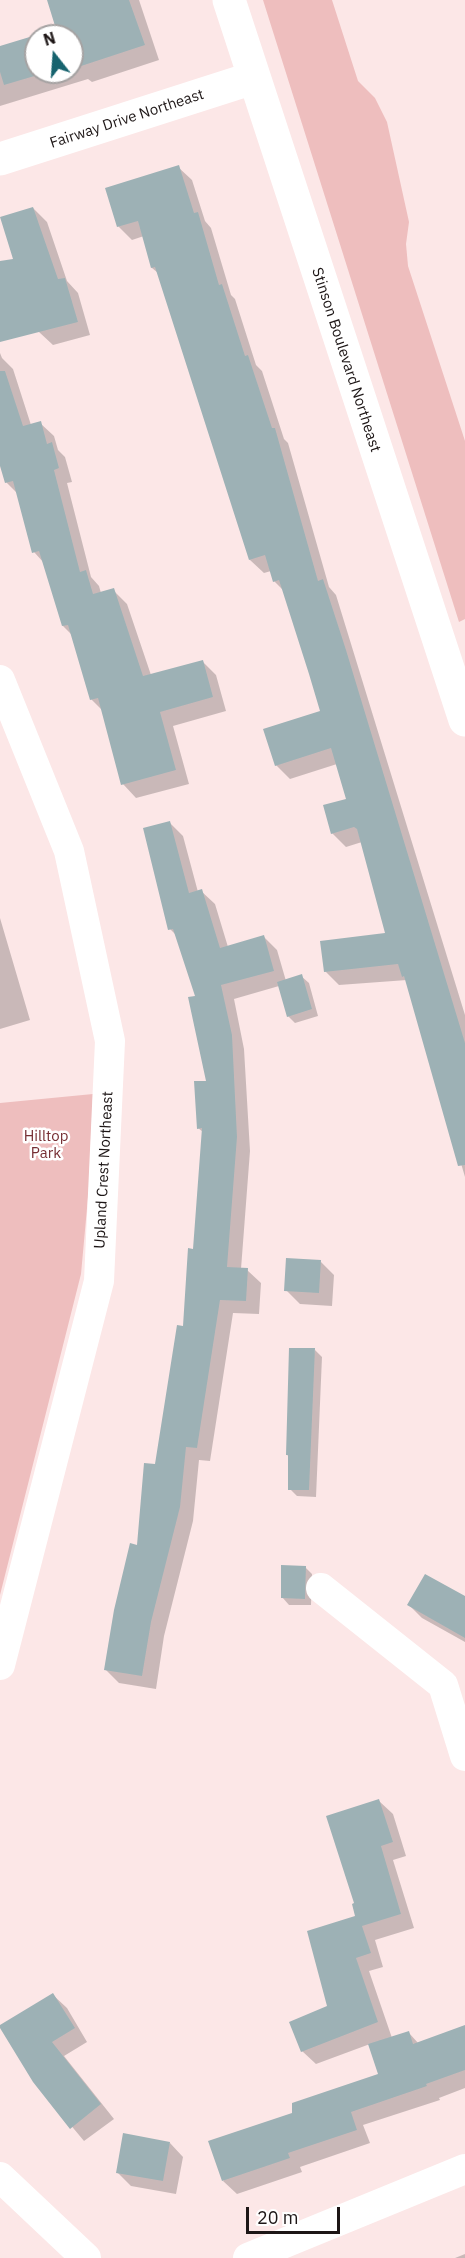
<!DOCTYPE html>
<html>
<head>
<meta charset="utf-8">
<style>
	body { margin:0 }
	#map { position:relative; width:465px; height:2258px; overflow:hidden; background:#fce7e7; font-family:"IBM Plex Sans",sans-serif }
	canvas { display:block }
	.north { position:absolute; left:24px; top:24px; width:60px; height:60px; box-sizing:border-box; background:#fff; border:2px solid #a5a2a2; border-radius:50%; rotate:343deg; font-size:16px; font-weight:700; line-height:24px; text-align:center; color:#1d1616 }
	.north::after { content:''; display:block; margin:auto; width:21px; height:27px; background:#17636e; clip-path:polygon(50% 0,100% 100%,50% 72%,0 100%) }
	.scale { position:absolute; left:246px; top:2207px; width:94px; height:27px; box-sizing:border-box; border:3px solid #1d1616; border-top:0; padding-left:8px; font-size:18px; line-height:21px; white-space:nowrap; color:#1d1616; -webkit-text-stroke:4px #fff; paint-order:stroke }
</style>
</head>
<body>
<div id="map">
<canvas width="465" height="2258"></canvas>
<div class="north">N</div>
<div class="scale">20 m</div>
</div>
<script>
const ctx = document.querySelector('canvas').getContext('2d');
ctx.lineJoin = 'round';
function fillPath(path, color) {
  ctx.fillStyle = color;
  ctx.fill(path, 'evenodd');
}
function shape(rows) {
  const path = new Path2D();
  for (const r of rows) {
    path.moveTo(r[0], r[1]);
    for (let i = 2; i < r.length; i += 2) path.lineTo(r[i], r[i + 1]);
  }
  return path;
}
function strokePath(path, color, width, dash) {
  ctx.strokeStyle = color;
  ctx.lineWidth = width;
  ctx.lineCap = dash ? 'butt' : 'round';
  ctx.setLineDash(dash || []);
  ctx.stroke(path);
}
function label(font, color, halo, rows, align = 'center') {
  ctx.font = font + ' "IBM Plex Sans",sans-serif';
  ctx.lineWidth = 5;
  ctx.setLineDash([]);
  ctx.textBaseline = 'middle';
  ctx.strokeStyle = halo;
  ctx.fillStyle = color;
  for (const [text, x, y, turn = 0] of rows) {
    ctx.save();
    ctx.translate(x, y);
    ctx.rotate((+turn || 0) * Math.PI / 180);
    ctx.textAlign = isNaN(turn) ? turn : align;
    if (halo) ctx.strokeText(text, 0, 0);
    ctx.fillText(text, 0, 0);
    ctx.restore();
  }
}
fillPath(shape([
	[263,0,332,0,358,81,375,98,387,122,409,222,406,244,408,266,465,441,465,619,459,622],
	[93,1094,89,1186,81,1274,0,1595,0,1103]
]), '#eebebe');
fillPath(shape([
	[48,0,139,0,159,60,92,82,88,79,0,106,0,48,36,37,36,72,72,72,72,36,38,36,58,30],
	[178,167,192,180,205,221,211,228,231,295,235,299,256,365,262,371,284,439,288,443,329,587,336,595,465,1015,465,1177,407,980,339,985,325,971,387,934,362,842,346,847,332,833,347,800,337,764,290,779,276,765,322,712,284,591,274,581,271,571,264,573,250,560,158,273,152,268,144,236,132,240,118,226],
	[33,208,47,222,67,281,78,293,90,335,53,345,39,332],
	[0,353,2,358,13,369,31,425,40,423,54,436,58,450,65,457,72,482,67,483,91,577,99,586,101,593,113,590,127,604,151,675,202,661,216,675,226,711,173,726,189,784,136,798,123,784,103,711,91,699,73,636,63,626,44,563,34,552,18,494,6,482,0,461],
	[170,823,183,836,198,892,201,891,215,904,228,947,264,937,277,950,286,981,301,976,309,983,318,1016,295,1023,288,1016,279,986,234,999,244,1049,250,1151,241,1269,247,1270,261,1283,259,1314,233,1313,210,1461,199,1460,193,1521,164,1636,156,1689,119,1683,106,1670,138,1547,184,1328,194,1250,203,1132,198,1128,207,1082,197,997,178,937,170,929],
	[0,918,30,1020,0,1029],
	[321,1262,334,1275,332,1306,300,1304,286,1290],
	[315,1350,322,1357,316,1497,297,1496,290,1489,290,1457,287,1455],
	[305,1567,312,1574,311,1605,289,1605,282,1597],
	[465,1598,465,1642,422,1618,409,1605],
	[379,1801,393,1814,406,1856,393,1860,414,1928,375,1940,383,1967,369,1971,392,2038,409,2033,419,2044,465,2027,465,2088,439,2098,440,2100,363,2125,370,2143,300,2167,302,2172,237,2194,223,2181,294,2114,380,2075,370,2044,316,2064,302,2051,329,2007,357,1917,356,1904],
	[53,1995,67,2008,87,2042,64,2056,114,2119,84,2141,34,2081],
	[170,2143,183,2157,176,2194,131,2186,117,2172],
	[465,2254,465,2258,455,2258]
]), '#0003');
fillPath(shape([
	[47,0,129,0,145,45,75,68,72,65,72,36,36,36,36,72,48,72,4,85,0,72,0,46,56,29],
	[179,165,194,213,198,212,219,285,222,284,245,356,248,355,272,428,275,428,318,581,323,579,346,650,465,1043,465,1165,458,1166,404,976,402,977,398,964,324,972,320,941,385,933,357,829,354,827,331,834,323,805,346,799,331,748,275,766,263,729,320,711,309,674,279,580,273,582,265,555,249,560,155,267,151,268,138,221,117,227,105,188],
	[33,207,58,279,65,278,78,322,0,342,0,261,13,259,0,217],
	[0,371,5,371,23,426,41,421,47,444,52,442,59,468,54,470,80,572,86,570,93,594,114,588,143,676,203,660,213,697,160,712,176,770,121,785,98,698,90,700,68,625,62,626,39,551,32,553,13,481,5,483,0,466],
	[170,821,189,893,202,889,220,948,264,935,274,971,221,985,232,1035,237,1137,227,1267,248,1268,246,1301,220,1300,197,1448,186,1447,180,1507,151,1622,142,1676,104,1670,114,1610,130,1543,137,1545,144,1463,155,1464,177,1325,183,1326,188,1248,193,1249,202,1128,197,1129,194,1081,206,1081,188,997,195,996,173,929,168,930,143,828],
	[302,974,312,1009,287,1017,277,982],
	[286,1258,321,1260,319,1293,284,1291],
	[289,1348,315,1348,309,1490,288,1490,288,1455,286,1455],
	[281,1565,306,1566,305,1599,281,1598],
	[425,1574,465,1596,465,1638,407,1605],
	[379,1799,393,1842,381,1846,401,1914,362,1926,371,1953,356,1958,378,2022,301,2052,289,2022,327,2006,307,1931,355,1916,352,1904,354,1903,326,1816],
	[53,1993,75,2028,52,2042,101,2104,70,2129,33,2082,0,2028,0,2025],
	[465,2025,465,2070,426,2084,427,2086,351,2112,357,2130,288,2153,290,2158,222,2181,208,2141,292,2113,292,2103,378,2074,368,2044,409,2031,413,2044],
	[123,2133,170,2142,163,2181,116,2173]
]), '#9db1b5');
strokePath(shape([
	[0,680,69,851,110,1041,99,1281,0,1665],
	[321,1588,443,1685,465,1756],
	[0,2177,86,2258],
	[248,2258,465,2169]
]), '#fff', 30);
strokePath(shape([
	[229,0,465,720],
	[0,159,253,78]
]), '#fff', 33);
label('15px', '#1d1616', '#fff', [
	["Fairway Drive Northeast",127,119,-18],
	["Stinson Boulevard Northeast",346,360,72],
	["Upland Crest Northeast",104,1170,-87]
]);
label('15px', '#762e33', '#fff', [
	["Hilltop",46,1137],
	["Park",46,1154]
]);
</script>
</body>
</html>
